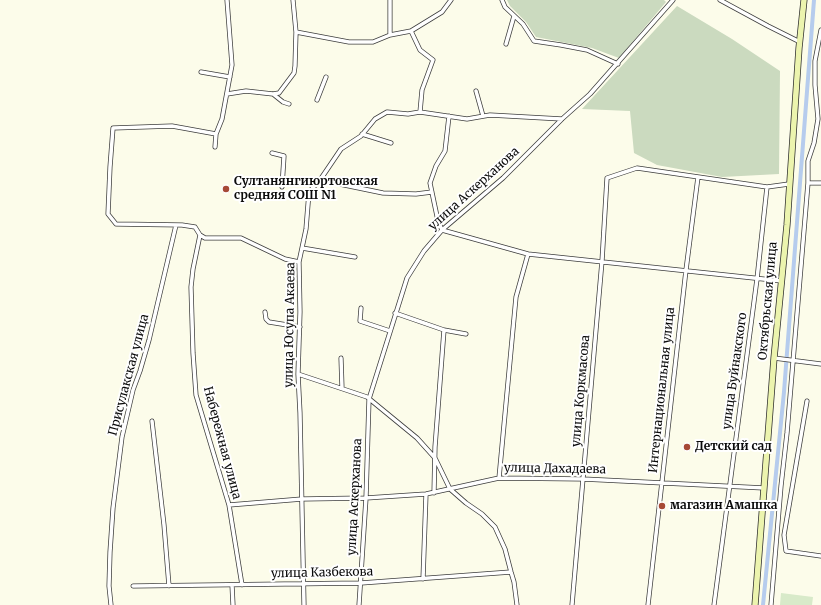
<!DOCTYPE html>
<html>
<head>
<meta charset="utf-8">
<style>
	body { margin:0 }
	canvas { display:block; background:#fcfcea }
</style>
</head>
<body>
<canvas width="821" height="605"></canvas>
<script>
const ctx = document.querySelector('canvas').getContext('2d');
ctx.lineJoin = 'round';
function fillPath(path, color) {
  ctx.fillStyle = color;
  ctx.fill(path, 'evenodd');
}
function shape(rows) {
  const path = new Path2D();
  for (const r of rows) {
    path.moveTo(r[0], r[1]);
    for (let i = 2; i < r.length; i += 2) path.lineTo(r[i], r[i + 1]);
  }
  return path;
}
function strokePath(path, color, width, dash) {
  ctx.strokeStyle = color;
  ctx.lineWidth = width;
  ctx.lineCap = dash ? 'butt' : 'round';
  ctx.setLineDash(dash || []);
  ctx.stroke(path);
}
function label(font, color, halo, rows, align = 'center') {
  ctx.font = font + ' Merriweather,serif';
  ctx.lineWidth = 4;
  ctx.setLineDash([]);
  ctx.textBaseline = 'middle';
  ctx.strokeStyle = halo;
  ctx.fillStyle = color;
  for (const [text, x, y, turn = 0] of rows) {
    ctx.save();
    ctx.translate(x, y);
    ctx.rotate((+turn || 0) * Math.PI / 180);
    ctx.textAlign = isNaN(turn) ? turn : align;
    if (halo) ctx.strokeText(text, 0, 0);
    ctx.fillText(text, 0, 0);
    ctx.restore();
  }
}
fillPath(shape([
	[507,0,664,0,666,2,619,58,592,48,536,37,526,22,510,6],
	[677,6,732,39,780,71,779,174,722,177,657,165,634,153,630,111,582,109]
]), '#cbdabf');
fillPath(shape([
	[781,593,813,597,812,605,780,605]
]), '#d8eac9');
strokePath(shape([
	[763,605,784,392,814,0]
]), '#b6cced', 4);
const street = shape([
	[390,0,390,35],
	[502,0,505,7,523,24,534,41,561,45,587,50,618,64],
	[720,0,768,26,800,42],
	[411,31,420,50,433,60,422,90,420,112],
	[296,32,349,42,373,42,390,35,411,31,442,12,451,0],
	[506,44,514,16],
	[201,72,230,77],
	[476,91,483,116],
	[227,94,246,91,273,94,279,93,294,73,295,66,296,32,293,0],
	[273,94,283,102,289,104],
	[317,100,326,77],
	[449,116,445,151,436,166,430,183,438,221,442,230,528,254,782,281],
	[216,134,172,126,113,128,110,167,108,214,116,224,182,225,195,227,200,235,205,238,241,238,285,259,299,262],
	[362,134,391,143],
	[215,147,216,134,222,119,232,65,227,0],
	[272,153,284,156,282,187],
	[320,180,383,193,416,194,432,192],
	[808,183,821,183],
	[200,235,193,269,191,287,193,353,196,395,229,505,242,585],
	[302,248,355,257],
	[361,308,360,321,390,331],
	[265,312,266,319,269,322,300,327],
	[395,313,444,330,435,447,434,493],
	[444,330,466,334],
	[341,358,342,388],
	[774,358,821,364],
	[298,374,367,397,417,438,435,458,450,489,466,503,482,514,495,527,505,549,511,572,514,582,517,605],
	[807,401,784,535,786,551,821,556],
	[152,421,164,525,169,586],
	[499,478,516,297,528,254],
	[229,505,302,499,366,498,426,494,499,478,583,479,764,488],
	[423,579,426,494],
	[232,585,233,605],
	[133,586,361,583,511,572],
	[111,605,109,586,110,552,113,508,122,437,133,390,140,371,149,340,176,225],
	[304,605,300,413,298,374,300,312,299,262,306,229,309,192,320,180,341,149,361,136,375,119,387,112,408,114,420,112,467,119,490,115,562,119],
	[359,605,366,498,369,399,407,278,424,251,442,230,503,178,562,119,590,94,673,0],
	[572,605,602,261,607,178,637,168,767,187,789,184],
	[648,605,686,270,698,177],
	[714,605,757,279,767,187],
	[771,605,781,486,787,433,808,183,808,161,814,143,818,119,815,85,815,61,821,30]
]);
const secondary = shape([
	[755,605,774,358,787,225,799,48,804,0]
]);
strokePath(street, '#3d3d3d', 5);
strokePath(secondary, '#2c2c2c', 7);
strokePath(street, '#fff', 3.5);
strokePath(secondary, '#ecf4ae', 5.5);
for (const [x, y, r, color] of [
	[226,189,4,"#a64936"],
	[687,447,4,"#a64936"],
	[662,506,4,"#a64936"]
]) {
  const dot = new Path2D();
  dot.arc(x, y, r, 0, 2 * Math.PI);
  ctx.fillStyle = color;
  ctx.fill(dot);
  strokePath(dot, '#fff', 1.5);
}
label('bold 12px', '#0a0a0a', '#fff', [
	["Султанянгиюртовская",234,182],
	["средняя СОШ N1",234,196],
	["Детский сад",695,447],
	["магазин Амашка",670,506]
], 'left');
label('12px', '#0a0a0a', '#fff', [
	["улица Аскерханова",474,189,-42],
	["Октябрьская улица",768,301,-85],
	["улица Юсупа Акаева",290,325,-89],
	["улица Буйнакского",735,371,-82],
	["Присулакская улица",129,375,-75],
	["Интернациональная улица",662,390,-84],
	["улица Коркмасова",581,391,-85],
	["Набережная улица",222,443,75],
	["улица Дахадаева",555,469,1],
	["улица Аскерханова",355,497,-87],
	["улица Казбекова",322,573,-1]
]);
</script>
</body>
</html>
